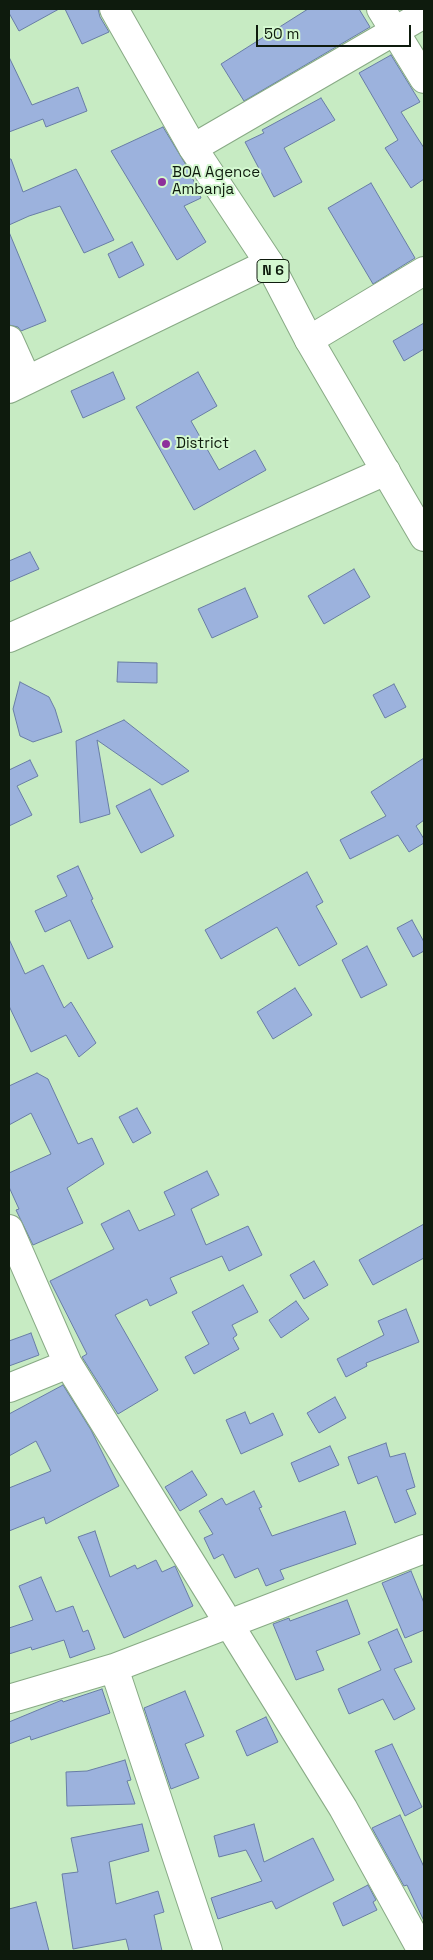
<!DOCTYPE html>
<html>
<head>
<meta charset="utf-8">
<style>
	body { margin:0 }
	#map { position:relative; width:433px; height:1960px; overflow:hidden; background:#c7ebc3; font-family:"Space Grotesk",sans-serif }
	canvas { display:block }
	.frame { position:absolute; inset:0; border:10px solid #0e1b0d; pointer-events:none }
	.scale { position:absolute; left:256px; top:25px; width:155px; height:22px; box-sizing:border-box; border:2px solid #0e1b0d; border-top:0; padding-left:6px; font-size:15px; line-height:18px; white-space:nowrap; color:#0e1b0d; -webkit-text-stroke:4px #d4f8d0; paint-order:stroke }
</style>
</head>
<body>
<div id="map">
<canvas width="433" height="1960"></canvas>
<div class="frame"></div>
<div class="scale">50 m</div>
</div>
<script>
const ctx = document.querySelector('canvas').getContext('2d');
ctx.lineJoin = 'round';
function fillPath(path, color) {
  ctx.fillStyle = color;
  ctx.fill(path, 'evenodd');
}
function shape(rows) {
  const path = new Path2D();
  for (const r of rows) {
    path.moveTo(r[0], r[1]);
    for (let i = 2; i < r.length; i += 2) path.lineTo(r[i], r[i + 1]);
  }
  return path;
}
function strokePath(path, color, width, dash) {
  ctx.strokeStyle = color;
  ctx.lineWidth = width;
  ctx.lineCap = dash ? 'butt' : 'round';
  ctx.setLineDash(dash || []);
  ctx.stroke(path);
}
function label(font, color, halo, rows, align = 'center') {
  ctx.font = font + ' "Space Grotesk",sans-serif';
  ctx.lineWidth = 4;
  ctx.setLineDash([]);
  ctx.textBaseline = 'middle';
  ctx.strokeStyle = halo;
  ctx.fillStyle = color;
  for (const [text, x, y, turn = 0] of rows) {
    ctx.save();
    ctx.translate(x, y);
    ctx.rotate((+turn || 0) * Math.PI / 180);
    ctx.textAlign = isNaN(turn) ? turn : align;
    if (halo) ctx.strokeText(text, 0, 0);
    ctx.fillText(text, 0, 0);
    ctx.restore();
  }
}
const building = shape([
	[9,9,59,9,19,31,9,13,9,9],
	[65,9,98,9,100,17,109,32,82,44,65,9],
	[308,9,359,9,370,27,244,101,221,64,308,9],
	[391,55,420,102,401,112,424,148,424,179,411,188,385,148,398,140,359,73,391,55],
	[9,57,32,105,78,87,87,111,46,127,43,119,9,132,9,57],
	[321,98,335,120,284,148,302,182,274,197,245,142,264,133,262,130,321,98],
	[163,127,189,170,201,198,184,206,206,242,177,260,111,151,163,127],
	[9,159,11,159,23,192,76,169,114,240,84,253,60,206,29,216,9,225,9,159],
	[371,183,415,258,373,284,328,208,371,183],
	[9,232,46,321,21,331,18,327,9,325,9,232],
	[132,242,144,265,119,278,108,254,132,242],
	[424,323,424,349,404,361,393,341,424,323],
	[113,372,125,399,83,418,71,391,113,372],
	[198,372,217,406,191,421,219,470,255,450,266,470,194,510,136,407,198,372],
	[30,552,39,569,9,582,9,561,30,552],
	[354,569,370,597,324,624,308,596,354,569],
	[245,588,258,617,212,638,198,609,245,588],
	[118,662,157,663,157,683,117,682,118,662],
	[20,682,49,697,55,709,62,732,33,742,20,736,13,709,20,682],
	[394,684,406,707,385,718,373,695,394,684],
	[124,720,189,771,162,785,97,740,110,814,80,823,76,741,124,720],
	[424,758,424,820,416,826,424,839,424,843,409,852,398,835,350,859,340,840,386,816,371,792,424,758],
	[30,760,38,776,17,786,32,815,9,826,9,770,30,760],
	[150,789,174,836,141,853,116,806,150,789],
	[78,866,93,899,91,900,113,947,88,959,70,920,45,932,35,911,67,896,57,876,78,866],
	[307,872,323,902,316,906,337,944,299,966,277,927,221,959,205,930,307,872],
	[412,920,424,942,424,951,413,957,397,928,412,920],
	[9,939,25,974,43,965,64,1008,71,1002,96,1043,79,1057,66,1035,31,1052,9,1006,9,939],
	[367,946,387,985,361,998,342,960,367,946],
	[295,988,312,1015,273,1039,257,1012,295,988],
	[37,1073,48,1079,78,1144,92,1138,104,1164,67,1188,83,1223,33,1245,16,1210,19,1209,9,1187,9,1173,51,1154,31,1113,9,1125,9,1086,37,1073],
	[137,1108,151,1133,133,1143,119,1117,137,1108],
	[207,1171,219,1195,191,1209,206,1245,248,1226,262,1255,229,1271,222,1256,170,1278,177,1293,150,1306,147,1299,115,1315,158,1390,118,1414,82,1357,87,1354,50,1281,114,1249,101,1224,129,1210,139,1231,175,1215,164,1192,207,1171],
	[424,1224,424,1258,373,1285,359,1260,424,1224],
	[314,1261,328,1285,304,1299,290,1275,314,1261],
	[243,1285,258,1312,232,1325,237,1335,233,1338,239,1349,194,1374,185,1357,209,1344,192,1312,243,1285],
	[296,1301,309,1319,281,1338,269,1320,296,1301],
	[406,1309,419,1342,366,1363,367,1366,346,1377,337,1359,384,1335,378,1321,406,1309],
	[31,1333,39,1355,9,1366,9,1341,31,1333],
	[63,1385,91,1430,119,1486,46,1524,44,1517,9,1531,9,1488,51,1471,36,1441,9,1456,9,1414,63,1385],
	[335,1397,346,1418,319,1433,307,1413,335,1397],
	[245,1412,250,1424,273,1413,283,1435,241,1454,226,1420,245,1412],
	[386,1443,390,1457,405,1453,415,1487,406,1490,416,1514,395,1523,377,1476,358,1484,348,1457,386,1443],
	[330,1446,339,1465,299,1482,291,1463,330,1446],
	[192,1471,207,1495,180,1511,165,1487,192,1471],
	[254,1491,262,1507,259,1508,272,1536,345,1511,356,1544,280,1570,284,1579,266,1586,258,1568,235,1578,223,1554,214,1559,204,1538,213,1534,199,1511,222,1498,226,1505,254,1491],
	[95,1531,110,1577,135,1565,137,1569,156,1560,162,1572,175,1566,193,1606,124,1638,78,1537,95,1531],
	[411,1571,424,1603,424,1630,405,1638,382,1583,411,1571],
	[41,1577,56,1612,73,1606,83,1632,88,1630,95,1649,70,1658,64,1640,32,1650,31,1647,9,1654,9,1628,33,1620,19,1586,41,1577],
	[347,1600,360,1634,316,1651,324,1670,296,1680,273,1624,289,1618,290,1621,347,1600],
	[397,1629,412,1662,394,1669,415,1709,394,1720,383,1699,349,1714,338,1689,381,1670,368,1642,397,1629],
	[102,1689,110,1713,31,1740,30,1736,9,1744,9,1722,62,1700,63,1702,102,1689],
	[185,1691,204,1736,185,1744,199,1778,171,1789,144,1708,185,1691],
	[266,1717,278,1742,247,1756,236,1731,266,1717],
	[392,1744,422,1807,405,1816,375,1751,392,1744],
	[125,1760,131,1780,127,1781,135,1804,67,1806,66,1772,87,1771,125,1760],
	[400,1815,424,1867,424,1921,407,1885,404,1886,372,1828,400,1815],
	[142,1824,149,1851,109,1862,116,1904,158,1891,164,1912,154,1915,162,1951,129,1951,126,1939,73,1949,62,1874,78,1872,71,1838,142,1824],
	[254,1824,264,1862,313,1838,334,1880,276,1909,272,1901,218,1919,211,1898,262,1881,246,1850,219,1857,214,1836,254,1824],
	[368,1885,376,1900,373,1902,377,1910,343,1926,333,1903,368,1885],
	[36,1902,49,1951,9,1951,9,1909,36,1902]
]);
fillPath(building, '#9cb2dd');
strokePath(building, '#687da5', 1);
const minor = shape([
	[381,9,424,79],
	[193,148,424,14],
	[9,340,27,380],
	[309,340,424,271],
	[9,389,269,263],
	[9,638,386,471],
	[9,1229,68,1364,343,1808,422,1951],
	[9,1388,68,1364],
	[114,1668,208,1951],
	[9,1699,114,1668,424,1549]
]);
const major = shape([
	[114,9,193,148,269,263,309,340,424,537]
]);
strokePath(minor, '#88aa85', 30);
strokePath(major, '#88aa85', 30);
strokePath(minor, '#fff', 28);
strokePath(major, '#fff', 28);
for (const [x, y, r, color] of [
	[162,182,5,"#8e319b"],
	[166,444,5,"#8e319b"]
]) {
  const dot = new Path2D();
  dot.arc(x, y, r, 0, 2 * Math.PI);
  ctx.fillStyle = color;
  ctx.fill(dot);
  strokePath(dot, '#d4f8d0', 2);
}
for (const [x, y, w] of [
	[273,271,32]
]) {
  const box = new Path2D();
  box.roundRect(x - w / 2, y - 11.5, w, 23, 4);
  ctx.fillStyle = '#d4f8d0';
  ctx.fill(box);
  strokePath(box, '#0e1b0d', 1);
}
label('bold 14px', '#0e1b0d', null, [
	["N 6",273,271]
]);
label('15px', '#0e1b0d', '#d4f8d0', [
	["BOA Agence",172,173],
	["Ambanja",172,190],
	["District",176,444]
], 'left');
</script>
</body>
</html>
